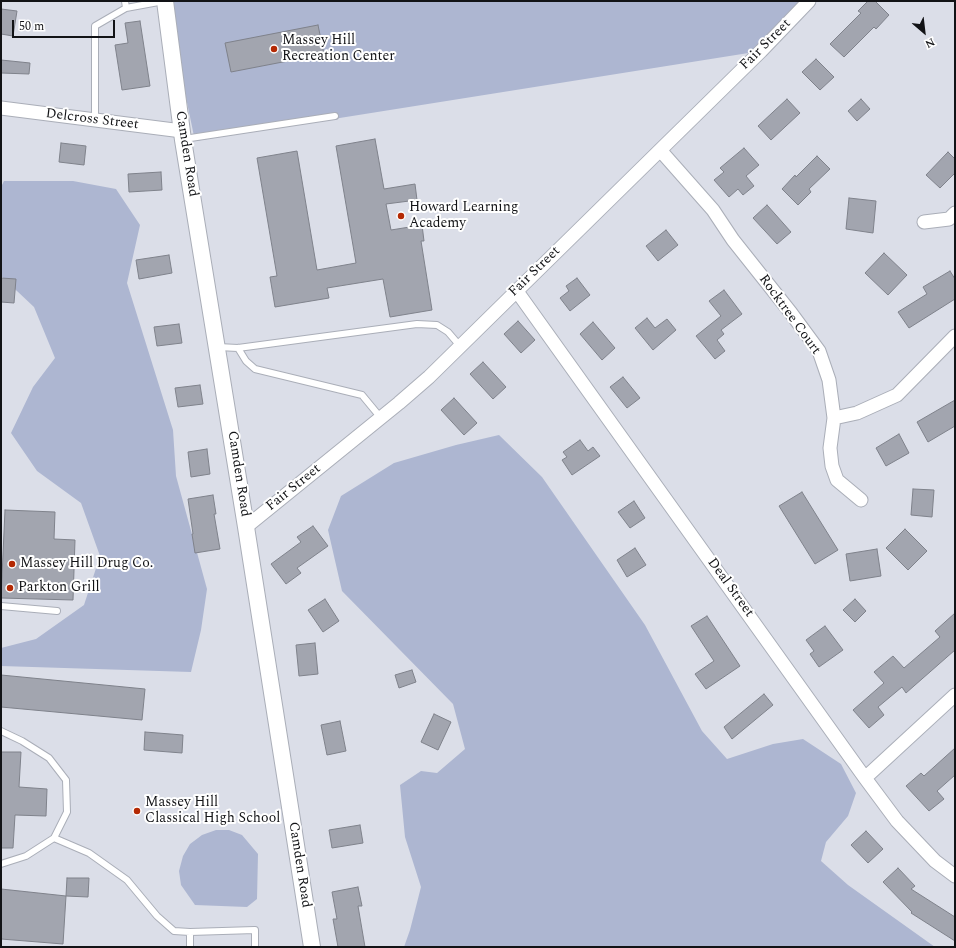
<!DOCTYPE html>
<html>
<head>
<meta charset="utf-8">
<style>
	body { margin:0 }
	#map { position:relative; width:956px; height:948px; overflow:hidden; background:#dbdee8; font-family:Spectral,serif }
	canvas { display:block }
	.frame { position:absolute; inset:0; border:2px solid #121316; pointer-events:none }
	.north { position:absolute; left:904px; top:12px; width:40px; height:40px; -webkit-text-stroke:3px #fff; paint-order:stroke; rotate:152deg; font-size:11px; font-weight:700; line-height:16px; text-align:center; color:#121316 }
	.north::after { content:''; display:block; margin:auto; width:14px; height:18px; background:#121316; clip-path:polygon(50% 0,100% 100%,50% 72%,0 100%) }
	.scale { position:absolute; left:12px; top:20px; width:103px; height:18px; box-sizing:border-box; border:2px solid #121316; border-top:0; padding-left:5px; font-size:12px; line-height:14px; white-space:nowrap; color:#121316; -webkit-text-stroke:3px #fff; paint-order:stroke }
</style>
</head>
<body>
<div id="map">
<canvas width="956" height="948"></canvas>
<div class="frame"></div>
<div class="north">N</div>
<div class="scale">50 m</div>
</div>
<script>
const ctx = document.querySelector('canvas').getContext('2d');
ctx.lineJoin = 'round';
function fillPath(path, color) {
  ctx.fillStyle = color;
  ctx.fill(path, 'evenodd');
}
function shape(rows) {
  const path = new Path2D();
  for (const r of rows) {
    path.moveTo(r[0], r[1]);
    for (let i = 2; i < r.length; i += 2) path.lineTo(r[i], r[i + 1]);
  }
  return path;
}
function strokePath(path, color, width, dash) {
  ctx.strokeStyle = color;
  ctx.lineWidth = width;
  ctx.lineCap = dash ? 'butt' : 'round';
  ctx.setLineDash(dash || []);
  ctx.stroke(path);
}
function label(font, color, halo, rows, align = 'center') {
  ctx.font = font + ' Spectral,serif';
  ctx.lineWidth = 4;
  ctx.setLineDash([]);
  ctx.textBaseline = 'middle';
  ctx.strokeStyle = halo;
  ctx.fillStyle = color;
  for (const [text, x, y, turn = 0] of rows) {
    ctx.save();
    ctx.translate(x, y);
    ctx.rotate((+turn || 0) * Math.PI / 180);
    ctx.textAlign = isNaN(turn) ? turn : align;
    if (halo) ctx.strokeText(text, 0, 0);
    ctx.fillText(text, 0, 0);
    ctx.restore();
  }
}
fillPath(shape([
	[166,1,809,1,761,51,195,141],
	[4,181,73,181,116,189,140,225,127,283,173,430,176,476,207,589,201,630,191,672,1,666,1,648,36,639,84,605,100,556,81,503,37,471,11,433,33,387,55,358,34,307,1,276,1,187],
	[499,435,542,477,645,625,702,731,727,759,773,744,803,739,841,764,856,793,848,816,826,842,821,861,848,885,935,947,404,947,410,930,421,887,405,837,400,785,421,771,437,773,465,749,453,704,342,591,328,530,341,496,394,463,456,445],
	[216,830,229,830,242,835,258,854,257,899,247,907,195,905,181,885,179,871,183,856,190,844,202,835]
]), '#adb6d1');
const building = shape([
	[868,1,875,1,889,15,876,29,874,27,844,57,830,44,861,13,858,11,868,1],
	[1,9,17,11,13,36,1,34,1,9],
	[140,21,150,86,122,90,115,45,128,43,125,23,140,21],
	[318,25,324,54,231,72,225,43,318,25],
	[816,59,834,77,820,90,802,72,816,59],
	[1,60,30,63,29,74,1,73,1,60],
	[787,99,800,113,771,140,758,126,787,99],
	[861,99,870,109,857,121,848,111,861,99],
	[375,139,384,189,415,184,417,200,386,204,391,230,422,225,424,241,421,241,432,310,390,317,383,279,327,288,329,298,275,307,270,277,277,276,257,158,297,151,317,270,356,263,336,146,375,139],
	[61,143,86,146,84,165,59,162,61,143],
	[744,148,759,165,746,176,754,186,743,195,738,189,729,197,714,180,724,172,720,168,744,148],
	[948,152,955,159,955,173,940,188,926,175,948,152],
	[817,156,830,169,809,189,811,192,798,205,782,189,795,175,796,177,817,156],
	[161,172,162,190,129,192,128,174,161,172],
	[849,198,876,201,873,233,846,229,849,198],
	[767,205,791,232,777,244,753,218,767,205],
	[666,230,678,245,658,261,646,246,666,230],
	[884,253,907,275,888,295,865,273,884,253],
	[169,255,172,273,139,279,136,260,169,255],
	[950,271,955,279,955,299,909,328,898,312,927,294,923,287,950,271],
	[1,278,16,279,14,303,1,302,1,278],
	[577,278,590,295,570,311,560,298,569,291,566,286,577,278],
	[724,290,742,314,721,330,724,334,717,340,725,351,715,359,696,336,721,316,709,301,724,290],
	[647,318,655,328,667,319,676,330,653,350,635,328,647,318],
	[518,321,535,340,521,353,504,334,518,321],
	[593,322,615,348,602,360,580,334,593,322],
	[179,324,182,343,157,346,154,327,179,324],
	[483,362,506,387,493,399,470,374,483,362],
	[623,377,640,398,627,408,610,387,623,377],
	[200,385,203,404,178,407,175,388,200,385],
	[454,398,477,423,464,435,441,410,454,398],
	[955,400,955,426,928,442,917,422,955,400],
	[899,434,909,453,886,466,876,448,899,434],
	[580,440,588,451,593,447,600,456,572,475,562,460,567,457,563,452,580,440],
	[207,449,210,474,191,477,188,452,207,449],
	[913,489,934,490,932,517,911,515,913,489],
	[802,492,838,550,815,564,779,506,802,492],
	[213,495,216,514,214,514,220,549,195,553,192,534,193,534,188,499,213,495],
	[634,501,645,518,630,528,618,512,634,501],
	[5,510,55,512,54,539,75,540,73,600,1,598,5,510],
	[313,526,328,546,297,568,301,573,286,584,271,564,301,542,297,537,313,526],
	[905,529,927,551,908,570,886,548,905,529],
	[635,548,646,565,627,577,617,560,635,548],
	[877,549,881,576,850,581,846,554,877,549],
	[325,599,339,621,323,632,308,610,325,599],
	[855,599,866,611,855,622,843,610,855,599],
	[955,613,955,650,906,693,902,687,878,707,884,715,869,728,853,710,884,683,874,672,893,656,904,668,940,637,935,631,955,613],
	[707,616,740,666,706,689,695,674,714,661,691,626,707,616],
	[825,626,843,650,819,667,810,654,814,651,806,640,825,626],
	[315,643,318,674,299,676,296,645,315,643],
	[412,670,416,682,399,688,395,675,412,670],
	[1,675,145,689,142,720,1,707,1,675],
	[764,694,773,705,732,739,724,727,764,694],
	[434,714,451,722,438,750,421,742,434,714],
	[340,721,346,751,327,755,321,725,340,721],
	[145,732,183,735,182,753,144,750,145,732],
	[955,748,955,775,937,791,944,799,929,811,906,786,921,773,924,776,955,748],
	[1,752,21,752,19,787,47,789,46,816,15,815,13,848,1,848,1,752],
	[360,825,363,843,332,848,329,830,360,825],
	[866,831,883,849,868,863,851,845,866,831],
	[898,868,915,886,911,889,955,917,955,941,911,913,912,912,883,882,898,868],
	[67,878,89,878,88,897,66,896,67,878],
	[358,887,362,906,358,906,365,947,338,947,333,919,337,919,332,892,358,887],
	[1,889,66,896,63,944,1,939,1,889]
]);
fillPath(building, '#a2a5af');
strokePath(building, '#7f828b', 1);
const service = shape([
	[126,8,164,1],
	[95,120,95,26,126,8,125,1],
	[184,139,335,116],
	[218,347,238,348,417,324,437,325,448,332,460,346],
	[238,348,246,361,255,369,362,395,381,418],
	[1,606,57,611],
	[1,731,22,741,49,758,66,780,67,812,54,838,26,856,1,864],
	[54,838,89,853,127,880,157,916,174,931,190,932],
	[190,947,190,932,255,930,255,947]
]);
const minor = shape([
	[1,108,182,131],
	[660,150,713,210,733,240,791,313,819,351,829,380,834,418,830,448,832,466,837,480,861,500],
	[924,222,949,219,955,213],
	[516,290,865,778,897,821,935,861,955,876],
	[834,418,857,413,897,395,955,336],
	[246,527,399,403,429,377,761,51,809,1],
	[865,778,955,695]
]);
const tertiary = shape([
	[165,1,183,140,246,527,312,947]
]);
strokePath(service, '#aaaeb8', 8);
strokePath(minor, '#aaaeb8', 15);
strokePath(tertiary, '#aaaeb8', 18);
strokePath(service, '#fff', 6);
strokePath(minor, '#fff', 13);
strokePath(tertiary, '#fff', 16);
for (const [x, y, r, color] of [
	[274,49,4,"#b42904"],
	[401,216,4,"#b42904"],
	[12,564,4,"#b42904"],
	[10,588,4,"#b42904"],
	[137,811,4,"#b42904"]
]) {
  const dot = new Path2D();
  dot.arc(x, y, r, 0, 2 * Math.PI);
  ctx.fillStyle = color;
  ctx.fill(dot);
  strokePath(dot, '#fff', 1.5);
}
label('14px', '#121316', '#fff', [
	["Massey Hill",282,41],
	["Recreation Center",282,57],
	["Howard Learning",409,208],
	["Academy",409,224],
	["Massey Hill Drug Co.",20,564],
	["Parkton Grill",18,588],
	["Massey Hill",145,803],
	["Classical High School",145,819]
], 'left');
label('14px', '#121316', '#fff', [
	["Fair Street",766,45,-45],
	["Delcross Street",92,120,7],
	["Camden Road",186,154,81],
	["Fair Street",535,272,-44],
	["Rocktree Court",789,315,54],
	["Camden Road",238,474,81],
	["Fair Street",294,488,-39],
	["Deal Street",730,588,54],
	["Camden Road",299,865,81]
]);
</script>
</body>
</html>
